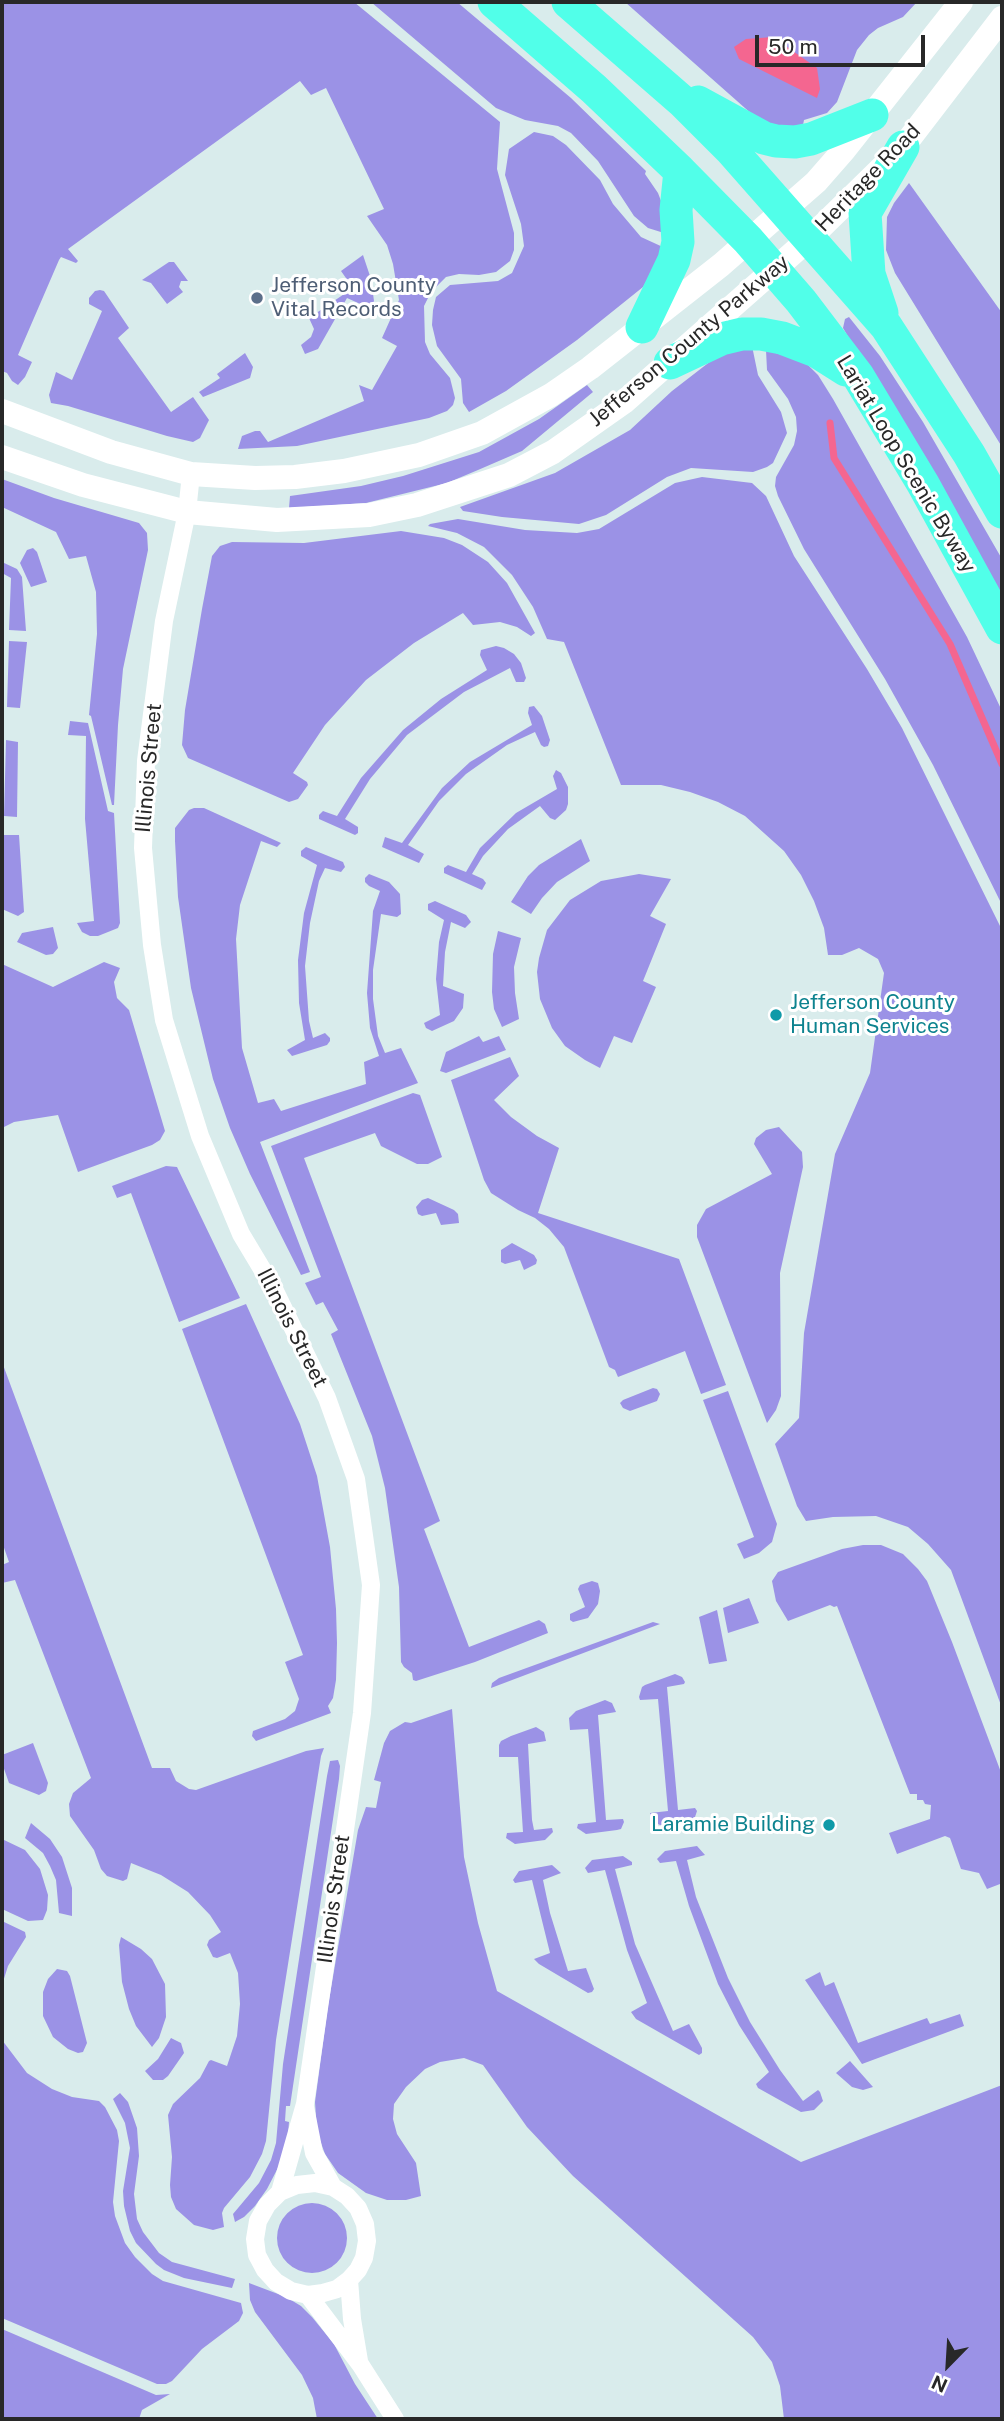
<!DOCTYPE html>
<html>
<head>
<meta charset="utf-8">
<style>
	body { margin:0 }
	#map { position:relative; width:1004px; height:2421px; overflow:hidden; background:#d9ecec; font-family:"Public Sans",sans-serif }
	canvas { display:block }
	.frame { position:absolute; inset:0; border:4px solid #282828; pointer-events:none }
	.north { position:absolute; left:913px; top:2330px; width:70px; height:70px; -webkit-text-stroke:5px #fff; paint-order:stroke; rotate:204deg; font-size:19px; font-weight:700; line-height:28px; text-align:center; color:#282828 }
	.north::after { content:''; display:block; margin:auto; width:24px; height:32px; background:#282828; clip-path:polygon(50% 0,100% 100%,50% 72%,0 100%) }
	.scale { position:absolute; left:755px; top:35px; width:170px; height:32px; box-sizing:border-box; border:4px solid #282828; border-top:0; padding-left:9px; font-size:21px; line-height:24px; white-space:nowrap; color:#282828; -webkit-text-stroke:5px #fff; paint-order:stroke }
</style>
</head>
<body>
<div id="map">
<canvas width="1004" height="2421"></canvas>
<div class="frame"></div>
<div class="north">N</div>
<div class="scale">50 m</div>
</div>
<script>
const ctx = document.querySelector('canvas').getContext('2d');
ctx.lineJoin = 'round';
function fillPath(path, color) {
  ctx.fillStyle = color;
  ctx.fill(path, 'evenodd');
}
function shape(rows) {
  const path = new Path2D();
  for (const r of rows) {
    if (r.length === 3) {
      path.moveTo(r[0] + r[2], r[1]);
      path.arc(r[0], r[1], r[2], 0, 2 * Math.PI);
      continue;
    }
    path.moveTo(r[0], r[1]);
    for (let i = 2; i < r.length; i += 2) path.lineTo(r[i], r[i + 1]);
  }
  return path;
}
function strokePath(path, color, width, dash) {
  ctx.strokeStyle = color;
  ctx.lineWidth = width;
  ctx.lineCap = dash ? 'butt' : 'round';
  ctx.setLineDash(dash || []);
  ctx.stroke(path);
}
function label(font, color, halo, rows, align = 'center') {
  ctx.font = font + ' "Public Sans",sans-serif';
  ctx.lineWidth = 6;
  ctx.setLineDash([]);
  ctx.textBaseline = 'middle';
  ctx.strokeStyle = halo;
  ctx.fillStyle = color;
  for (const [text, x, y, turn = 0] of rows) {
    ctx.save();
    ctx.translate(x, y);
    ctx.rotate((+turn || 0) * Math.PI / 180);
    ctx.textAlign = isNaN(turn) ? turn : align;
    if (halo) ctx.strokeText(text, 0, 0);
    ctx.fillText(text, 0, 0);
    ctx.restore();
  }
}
fillPath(shape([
	[2,2,354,2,500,122,497,169,514,233,514,250,510,261,496,272,479,275,459,274,446,277,431,292,424,306,425,342,430,354,450,378,455,398,453,405,447,411,429,418,297,446,238,449,242,436,255,431,260,431,268,442,364,401,359,385,372,390,397,346,382,338,399,300,393,264,387,245,367,216,384,209,326,88,311,95,300,81,68,249,78,261,76,263,61,257,59,260,18,355,32,362,25,377,18,385,12,381,7,373,2,371],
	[371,2,457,2,571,98,646,171,645,174,658,193,666,214,664,233,648,228,634,216,598,161,571,133,558,126,525,120,496,108],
	[625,2,917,2,903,17,878,28,869,35,857,50,837,102,827,113,804,120,802,130,772,126,754,116],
	[534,132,553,136,566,145,600,180,613,204,641,237,665,248,643,287,577,340,506,391,469,412,463,403,461,379,437,346,432,325,433,310,436,297,450,285,498,281,512,273,524,246,521,224,505,175,509,149],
	[909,183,1002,313,1002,447,895,273,886,250,887,217,894,203],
	[363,255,371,279,374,301,371,306,367,307,347,298,318,349,305,354,301,345,311,337,314,329,309,318,353,288,341,271],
	[169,262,174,262,188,281,181,281,179,287,183,292,167,304,151,283,142,280],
	[100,290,104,291,129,328,118,338,171,412,193,397,209,420,200,438,193,442,167,436,68,406,51,403,49,395,56,372,72,380,102,311,89,304,89,298,95,291],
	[849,317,880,356,923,422,1002,559,1002,603,843,328,845,319],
	[752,346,758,375,781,412,787,433,773,463,767,467,753,472,691,468,667,477,606,515,579,524,502,517,463,511,460,507,555,473,630,430,672,391,716,357],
	[766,350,805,362,818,375,833,399,967,637,1002,711,1002,905,933,765,885,679,804,549,778,496,775,486,776,477,794,445,797,431,796,417,788,399,767,370],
	[245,353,253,367,250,378,203,397,199,392,220,378,217,374],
	[587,385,593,392,522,451,478,470,447,483,366,503,289,508,290,496,361,486,403,476,479,452,539,419],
	[702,477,752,483,766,496,794,556,867,669,902,728,1002,930,1002,1708,951,1570,928,1544,908,1527,876,1516,833,1517,806,1521,797,1506,775,1444,799,1418,804,1333,835,1154,870,1073,884,973,878,959,859,948,842,955,828,955,824,928,814,901,801,875,784,851,745,816,718,802,690,792,661,785,621,785,564,642,547,639,533,607,512,575,484,547,457,533,428,526,430,524,458,519,525,530,577,533,599,529,675,483],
	[2,479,54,498,139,523,147,533,148,550,123,669,118,725,114,805,112,805,91,716,89,715,97,634,96,592,86,556,69,559,56,532,2,507],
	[401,531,444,538,462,545,488,562,507,583,535,633,531,636,517,627,500,622,473,625,463,613,414,643,366,680,325,725,293,773,307,782,308,785,298,799,289,802,188,758,182,745,185,710,202,609,212,556,220,546,232,542,304,543],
	[33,548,37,552,47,582,31,587,20,563,27,550],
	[2,562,17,569,22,577,26,631,9,630,11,578,2,573],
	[9,641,27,642,20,708,7,707],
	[496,646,504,648,514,654,521,663,526,678,524,682,516,682,510,668,464,692,407,735,370,779,345,819,358,827,358,833,355,835,319,819,319,815,323,811,337,816,361,778,403,730,441,699,487,670,480,655,481,650],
	[534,706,542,716,550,740,548,746,544,747,541,745,535,732,507,745,466,774,439,801,408,845,424,854,419,863,382,847,385,837,402,843,442,788,470,762,532,725,528,713,529,707],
	[70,721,88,723,108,811,114,813,120,923,118,928,98,936,90,936,82,932,77,923,94,921,85,819,86,736,68,735],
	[6,740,18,742,17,817,4,816],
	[556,770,561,773,568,787,568,804,566,810,555,820,550,818,540,806,508,829,483,856,472,874,483,879,486,883,482,890,444,873,444,868,448,865,466,872,480,848,516,813,557,789,553,776],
	[194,808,204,808,281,843,277,847,261,841,240,905,236,939,242,1048,258,1103,274,1099,281,1111,366,1084,364,1062,379,1056,370,1028,367,993,373,911,380,891,369,886,365,882,365,878,369,874,389,882,400,894,401,914,397,917,381,914,373,970,373,999,378,1036,385,1053,401,1048,418,1083,260,1142,310,1272,301,1275,250,1174,230,1128,213,1079,191,988,178,897,175,841,175,828,189,810],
	[4,835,19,835,24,912,18,916,2,909],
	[581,839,590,861,557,882,542,898,531,914,511,902,528,876,539,865],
	[306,847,343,862,345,867,341,872,325,868,319,881,310,923,305,966,309,1021,313,1038,325,1033,330,1038,330,1041,327,1045,292,1056,287,1050,305,1040,299,1003,298,960,304,913,317,865,301,856,301,851],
	[639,874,671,879,650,916,666,924,643,981,656,987,632,1043,614,1036,600,1068,585,1060,565,1046,552,1028,540,999,537,972,539,958,547,930,570,900,601,881],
	[435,901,466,915,471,922,465,928,451,922,445,952,443,986,464,994,463,1008,454,1021,432,1031,426,1028,424,1023,440,1015,436,979,439,942,444,920,428,910,428,904],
	[53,927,58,948,53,954,46,955,17,942,22,933],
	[498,931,521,938,514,967,515,993,519,1019,502,1027,494,1009,492,992,493,954],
	[104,962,120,968,114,982,117,998,129,1010,165,1131,160,1140,152,1145,78,1172,58,1115,14,1122,2,1128,2,964,53,987],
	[479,1036,483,1042,499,1036,506,1050,446,1073,440,1071,446,1052],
	[510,1057,519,1076,494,1100,511,1117,537,1136,559,1148,538,1213,679,1259,726,1385,701,1394,685,1351,618,1377,615,1370,609,1367,564,1247,549,1229,535,1218,518,1210,491,1193,484,1180,451,1080],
	[413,1093,420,1095,442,1157,428,1164,417,1164,381,1146,375,1133,304,1158,440,1521,424,1529,469,1647,539,1620,545,1624,548,1633,475,1662,416,1681,413,1680,412,1673,404,1667,401,1662,399,1587,385,1488,372,1436,331,1334,338,1330,323,1302,316,1305,305,1283,321,1277,271,1146],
	[779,1127,802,1152,803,1167,780,1273,781,1396,776,1410,767,1423,697,1237,697,1225,706,1209,772,1174,754,1144,756,1138,766,1130],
	[166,1166,177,1167,240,1298,179,1322,131,1193,117,1198,112,1186],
	[428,1198,454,1210,458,1214,459,1223,441,1225,436,1213,422,1216,418,1214,416,1207,422,1200],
	[512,1243,534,1255,537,1260,536,1264,524,1270,520,1260,505,1264,501,1262,501,1250],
	[246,1304,300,1424,317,1476,330,1547,336,1609,337,1643,336,1680,333,1698,328,1706,331,1713,256,1741,252,1736,253,1731,285,1719,295,1711,299,1699,285,1662,303,1655,182,1329],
	[2,1362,152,1768,170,1768,176,1781,189,1789,196,1790,306,1751,324,1748,321,1756,276,2040,266,2141,262,2154,250,2177,224,2208,222,2213,224,2227,213,2230,194,2225,176,2209,171,2197,170,2185,172,2157,168,2115,173,2104,200,2078,209,2061,211,2060,227,2066,237,2036,240,2004,238,1973,230,1953,217,1958,213,1957,207,1945,209,1940,221,1932,210,1915,188,1892,161,1875,131,1863,127,1879,123,1881,107,1876,101,1869,94,1850,70,1816,69,1804,73,1793,91,1778,15,1580,2,1583,2,1565,9,1562,2,1542],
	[653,1388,657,1389,660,1394,657,1401,630,1411,623,1408,620,1403,623,1400],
	[728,1391,777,1524,772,1542,759,1553,744,1559,737,1544,754,1537,703,1400],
	[863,1545,881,1545,903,1554,918,1569,927,1581,952,1642,1002,1775,1002,1885,1000,1884,987,1889,979,1873,961,1869,950,1838,945,1836,897,1854,889,1833,930,1819,931,1805,925,1804,923,1800,917,1800,917,1794,910,1794,837,1606,834,1607,830,1605,788,1621,776,1601,772,1581,778,1572,842,1549],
	[592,1581,598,1583,600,1591,598,1604,588,1618,573,1622,570,1620,570,1614,585,1607,578,1589,580,1585],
	[749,1598,759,1623,728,1633,723,1608],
	[717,1610,727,1661,709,1664,699,1617],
	[653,1622,660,1624,491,1688,492,1683,499,1678],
	[675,1674,682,1677,685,1682,684,1684,667,1687,678,1810,695,1808,697,1811,695,1817,688,1821,660,1825,650,1820,650,1813,668,1811,658,1699,640,1700,639,1697,642,1687,645,1685],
	[605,1700,612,1703,616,1712,598,1715,606,1820,623,1819,624,1822,621,1829,617,1830,586,1834,577,1828,578,1824,596,1822,588,1729,570,1730,569,1718,576,1711],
	[452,1709,464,1857,478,1923,497,1991,801,2162,1002,2085,1002,2419,784,2419,780,2386,772,2362,753,2337,573,2176,527,2127,483,2065,464,2058,440,2062,425,2069,406,2087,394,2104,393,2119,397,2134,416,2163,421,2196,406,2200,387,2200,366,2193,338,2173,325,2154,317,2132,315,2102,328,2006,358,1830,366,1807,376,1808,381,1782,374,1780,384,1743,390,1731,405,1722,411,1723],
	[536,1727,544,1732,546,1741,528,1744,532,1820,534,1830,552,1828,553,1832,545,1840,515,1844,506,1838,507,1833,523,1832,518,1757,499,1757,499,1745,501,1741,511,1736],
	[33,1743,48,1783,46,1791,39,1795,9,1783,2,1763,2,1755],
	[338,1760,340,1766,339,1779,290,2106,286,2106,285,2121,289,2122,288,2135,281,2162,267,2189,255,2206,244,2217,235,2222,233,2214,259,2183,271,2160,276,2143,283,2064,327,1776,330,1761],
	[31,1823,50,1839,62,1857,72,1888,72,1916,59,1913,56,1880,50,1866,43,1853,25,1838],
	[2,1839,25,1850,40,1869,48,1895,47,1910,43,1920,28,1921,2,1909],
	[697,1846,705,1855,687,1860,696,1897,728,1978,750,2022,780,2070,803,2101,818,2090,820,2092,823,2101,814,2110,801,2112,758,2088,756,2084,769,2072,739,2025,718,1984,689,1906,676,1861,660,1863,657,1859,665,1851],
	[623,1856,632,1862,632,1865,615,1869,635,1944,673,2031,689,2024,702,2048,702,2053,699,2055,636,2019,631,2012,647,2003,627,1950,605,1870,588,1873,585,1868,592,1860],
	[552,1865,561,1873,543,1880,550,1913,568,1971,586,1968,594,1989,592,1992,588,1993,539,1964,534,1959,550,1953,532,1880,515,1883,513,1880,519,1871],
	[2,1921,25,1932,26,1937,8,1966,2,1985],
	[121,1937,141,1949,152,1959,165,1984,166,2017,159,2038,152,2047,136,2026,129,2009,122,1982,119,1945],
	[57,1969,67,1971,70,1976,87,2043,83,2052,78,2053,68,2049,53,2037,43,2016,43,1992,48,1979],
	[820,1972,825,1986,834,1982,858,2043,927,2018,930,2024,960,2014,964,2026,862,2064,805,1980],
	[171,2038,181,2043,184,2053,168,2076,163,2080,153,2080,145,2071,158,2059],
	[2,2040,27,2073,52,2089,72,2097,99,2101,105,2107,117,2130,119,2141,113,2202,115,2216,125,2243,135,2257,152,2274,163,2281,241,2303,243,2313,239,2321,202,2349,172,2381,166,2384,157,2384,2,2318],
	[850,2061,873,2087,863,2090,852,2087,836,2073],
	[120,2093,128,2102,137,2128,139,2156,134,2194,137,2219,143,2232,159,2253,172,2262,235,2279,232,2288,184,2278,164,2270,156,2264,136,2243,130,2231,124,2206,123,2191,130,2148,125,2123,113,2099],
	[312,2238,35],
	[249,2283,286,2297,301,2306,312,2317,334,2344,355,2384,378,2419,317,2419,313,2398,302,2375,255,2312,250,2300],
	[2,2329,156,2395,170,2394,142,2410,139,2419,2,2419]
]), '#9b92e6');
fillPath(shape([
	[773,37,817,68,820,89,817,98,739,59,734,47,746,39]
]), '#f46690');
strokePath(shape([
	[830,423,834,458,950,644,1002,764]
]), '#f46690', 7);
strokePath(shape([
	[191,474,187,512,164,621,146,761,143,848,152,945,164,1020,200,1136,241,1234,274,1289,327,1398,356,1479,371,1585,362,1713,305,2104,280,2192],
	[305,2107,314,2153,333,2187,347,2196,358,2208,365,2224,367,2241,364,2258,358,2270,349,2280,337,2289,323,2293,308,2295,291,2291,276,2282,265,2270,257,2255,255,2239,258,2221,267,2205,280,2192,297,2185,315,2183,333,2187],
	[349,2280,352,2319,359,2361],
	[308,2295,360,2364,395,2419]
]), '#fff', 18);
strokePath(shape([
	[2,411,111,452,191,474,255,478,295,477,344,471,419,455,482,433,551,395,590,368,721,265,816,182,844,150,961,2],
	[2,457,83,485,187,512,277,520,369,515,417,505,509,475,553,452,624,402,810,238,903,147,1002,18]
]), '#fff', 24);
strokePath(shape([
	[494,2,594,89,680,171,748,240,801,301,858,376,923,484,1002,628],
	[568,2,683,102,731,150,886,326,969,454,1002,512],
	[698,102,764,138,776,141,795,142,811,139,872,115],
	[882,313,869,274,865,213,903,147],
	[642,327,674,260,678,242,676,210,680,171],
	[670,363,721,339,742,334,761,334,782,338,816,351,846,370]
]), '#51ffe9', 33);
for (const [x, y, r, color] of [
	[257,298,7,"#5c6f8a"],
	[776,1015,7,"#0f9aa8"],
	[829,1825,7,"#0f9aa8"]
]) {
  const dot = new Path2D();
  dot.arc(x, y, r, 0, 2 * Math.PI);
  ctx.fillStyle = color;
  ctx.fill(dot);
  strokePath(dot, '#fff', 2.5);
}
label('21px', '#282828', '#fff', [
	["Heritage Road",868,178,-46],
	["Jefferson County Parkway",689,341,-40],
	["Lariat Loop Scenic Byway",906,464,59],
	["Illinois Street",149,768,-85],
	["Illinois Street",292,1328,63],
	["Illinois Street",334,1899,-82]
]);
label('21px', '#4e5e75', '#fff', [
	["Jefferson County",271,286],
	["Vital Records",271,310]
], 'left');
label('21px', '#0d838f', '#fff', [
	["Jefferson County",790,1003],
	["Human Services",790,1027],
	["Laramie Building",815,1825,"right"]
], 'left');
</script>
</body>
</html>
